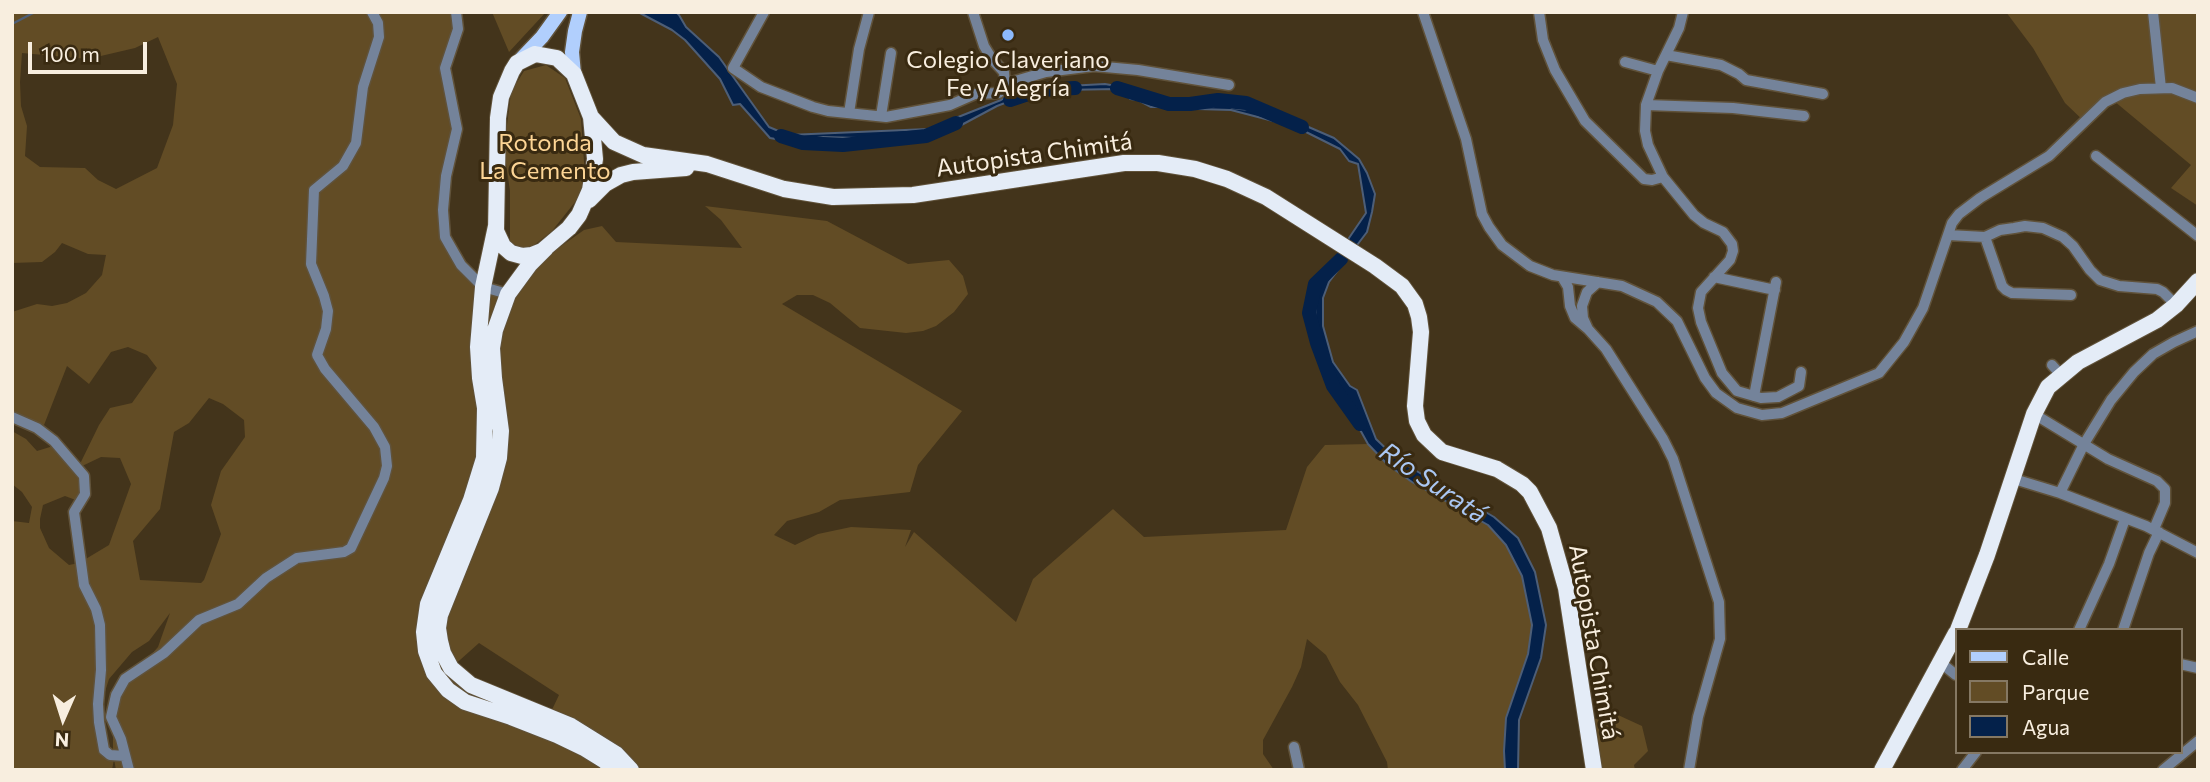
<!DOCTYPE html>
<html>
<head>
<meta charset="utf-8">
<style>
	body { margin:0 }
	#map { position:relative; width:2210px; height:782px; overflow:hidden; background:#43341b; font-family:Commissioner,sans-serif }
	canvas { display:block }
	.frame { position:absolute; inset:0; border:14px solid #f8eedf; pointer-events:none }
	.legend { position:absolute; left:1955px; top:628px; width:228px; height:126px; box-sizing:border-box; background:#392a11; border:2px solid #857863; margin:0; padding:9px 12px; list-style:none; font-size:21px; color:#f8eedf }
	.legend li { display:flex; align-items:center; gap:14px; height:35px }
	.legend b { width:35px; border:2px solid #857863 }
	.north { position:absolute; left:28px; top:684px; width:70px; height:70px; -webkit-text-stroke:5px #392a11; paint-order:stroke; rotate:183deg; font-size:19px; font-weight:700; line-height:28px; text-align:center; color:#f8eedf }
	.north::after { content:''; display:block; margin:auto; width:24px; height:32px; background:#f8eedf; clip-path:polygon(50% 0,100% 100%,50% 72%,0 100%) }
	.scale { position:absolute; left:28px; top:42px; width:119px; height:32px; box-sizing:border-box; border:4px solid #f8eedf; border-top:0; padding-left:9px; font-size:21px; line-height:24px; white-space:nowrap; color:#f8eedf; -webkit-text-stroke:5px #392a11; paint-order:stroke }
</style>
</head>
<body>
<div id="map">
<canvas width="2210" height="782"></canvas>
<div class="frame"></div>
<ul class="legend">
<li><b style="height:9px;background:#b1cffd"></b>Calle</li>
<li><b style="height:19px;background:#624c25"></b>Parque</li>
<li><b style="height:19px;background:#04214a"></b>Agua</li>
</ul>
<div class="north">N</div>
<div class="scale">100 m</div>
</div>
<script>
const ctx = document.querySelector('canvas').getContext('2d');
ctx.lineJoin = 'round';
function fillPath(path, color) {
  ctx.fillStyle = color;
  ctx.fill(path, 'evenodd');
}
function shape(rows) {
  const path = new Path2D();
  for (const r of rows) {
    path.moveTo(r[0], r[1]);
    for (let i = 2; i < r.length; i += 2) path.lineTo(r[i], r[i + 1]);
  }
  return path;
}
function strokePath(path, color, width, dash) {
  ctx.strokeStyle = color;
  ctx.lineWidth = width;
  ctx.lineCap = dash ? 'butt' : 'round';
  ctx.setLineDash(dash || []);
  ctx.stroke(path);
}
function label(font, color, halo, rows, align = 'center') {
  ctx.font = font + ' Commissioner,sans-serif';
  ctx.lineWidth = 6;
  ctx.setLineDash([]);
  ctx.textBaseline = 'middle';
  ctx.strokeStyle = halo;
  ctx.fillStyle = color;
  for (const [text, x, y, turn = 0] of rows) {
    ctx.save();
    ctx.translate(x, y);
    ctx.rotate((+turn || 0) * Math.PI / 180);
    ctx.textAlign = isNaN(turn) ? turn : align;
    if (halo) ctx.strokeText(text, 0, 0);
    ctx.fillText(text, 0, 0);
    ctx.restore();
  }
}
fillPath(shape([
	[12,12,456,12,445,81,458,118,443,177,449,247,461,265,508,294,540,261,584,230,602,226,616,242,742,248,721,220,705,206,827,221,908,264,949,260,963,276,968,294,954,312,936,326,923,331,906,333,860,328,830,303,813,295,797,295,782,304,962,411,918,465,910,492,840,500,819,512,787,521,774,535,795,545,818,534,851,527,911,530,905,547,914,532,1016,622,1033,579,1113,509,1144,537,1286,530,1307,467,1325,445,1368,444,1388,465,1412,482,1488,525,1506,545,1522,576,1532,625,1528,654,1506,718,1505,770,1388,770,1387,762,1358,705,1340,682,1326,655,1307,639,1301,667,1292,687,1263,740,1263,754,1274,770,116,770,114,759,112,770,12,770,12,521,29,523,32,507,22,492,12,484,12,431,26,439,37,451,50,447,54,441,84,476,81,502,65,496,43,505,40,519,40,528,49,548,69,565,79,563,109,545,131,484,120,458,101,457,78,468,99,425,110,408,132,403,157,368,147,355,128,347,111,352,89,384,67,366,44,425,26,423,12,417,12,312,37,304,52,306,67,303,86,293,102,275,106,255,88,254,62,243,55,252,42,262,12,263],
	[158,37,177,84,173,125,157,168,116,189,98,180,85,168,40,167,25,156,27,126,21,106,20,82,22,53,88,59,135,48],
	[209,398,223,404,244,420,245,437,221,471,211,505,221,534,204,580,201,583,140,580,133,541,160,509,174,432,189,423],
	[170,613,158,647,144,663,118,681,113,721,113,753,97,717,109,679,132,652,149,641],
	[479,643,559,695,549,716,451,668],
	[492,12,546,12,509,52],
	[2006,12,2198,12,2198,206,2171,188,2191,165,2114,101,2089,126,2065,103,2033,48],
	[546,65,565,78,581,119,585,176,579,197,552,231,533,246,516,249,510,243,510,191,504,150,511,92,524,71],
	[1618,715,1642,726,1648,751,1634,765,1635,770,1598,770,1590,720]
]), '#624c25');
const water = shape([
	[638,12,676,12,679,15,686,27,719,57,769,127,788,135,928,129,1001,100,1027,84,1048,82,1067,86,1105,84,1122,87,1144,97,1206,100,1212,107,1223,103,1232,108,1256,111,1297,122,1334,138,1359,159,1367,173,1375,194,1372,212,1367,232,1329,282,1323,298,1323,326,1333,362,1350,386,1357,390,1376,439,1398,460,1494,517,1518,538,1535,572,1546,625,1541,658,1519,720,1518,770,1505,770,1504,751,1506,718,1528,654,1532,625,1522,576,1506,545,1488,525,1412,482,1388,465,1368,444,1343,399,1321,346,1315,317,1317,292,1336,257,1366,213,1358,164,1349,161,1340,149,1296,127,1231,110,1197,109,1185,102,1168,107,1151,107,1138,100,1130,99,1123,90,1116,89,1062,90,1047,87,997,106,954,129,936,132,858,138,823,137,792,142,770,138,740,104,733,105,720,79,685,40,672,30,638,12]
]);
fillPath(water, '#04214a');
strokePath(water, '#4d5e77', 2);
strokePath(shape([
	[12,24,35,12]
]), '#4d5e77', 2.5);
strokePath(shape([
	[1117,88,1169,104,1190,104,1218,100,1246,103,1302,127],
	[1010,100,1040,90,1075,88],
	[781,136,803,143,843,145,926,136,956,123],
	[1341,259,1315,284,1309,313,1317,343,1333,386,1360,424]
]), '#04214a', 14);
const minor = shape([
	[456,12,458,29,445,68,457,129,446,176,443,210,445,237,461,265,483,287,508,294],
	[764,12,733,68,761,87,813,107,828,111,886,117,950,105,975,94,999,93,1005,84,1004,72,992,59,984,46,973,12],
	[1423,12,1466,139,1482,214,1489,227,1502,245,1530,266,1553,275,1622,286,1657,302,1677,321,1705,378,1716,393,1737,408,1762,415,1782,413,1879,373,1904,342,1923,308,1952,223,1959,214,1980,198,2049,156,2105,102,2123,93,2140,89,2172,88,2198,98],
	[1539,12,1543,40,1555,70,1585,121,1644,179,1652,180,1663,177],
	[1683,12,1679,28,1658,71,1646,105,1645,131,1648,145,1663,177,1694,215,1704,223,1723,232,1732,244,1733,251,1730,260,1701,292,1698,308,1701,322,1722,373,1737,391,1761,398,1778,397,1799,386,1801,372],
	[2153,12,2161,88],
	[1666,55,1721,65,1739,74,1746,80,1823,94],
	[1625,62,1658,71],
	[1005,84,1046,72,1094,66,1138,70,1229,85],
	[1646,105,1733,108,1804,116],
	[849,113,859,49,869,12],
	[881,116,891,53],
	[2096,156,2198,236],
	[1948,235,1985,237,2000,230,2014,228,2025,226,2043,228,2063,237,2073,246,2090,270,2100,280,2119,286,2157,289,2163,292,2176,305],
	[1985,237,2002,286,2006,290,2012,293,2071,295],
	[1562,277,1568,287,1570,306,1575,318,1588,329,1606,349,1663,439,1673,459,1719,602,1720,639,1698,717,1689,770],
	[1714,277,1775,290],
	[1588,329,1583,318,1582,306,1587,292,1598,282],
	[2052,365,2061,375],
	[1754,396,1776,282],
	[2034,414,2108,459,2157,481,2165,489,2165,503,2154,529],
	[12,417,37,428,54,441,84,476,85,494,74,512,84,585,96,609,100,625,101,670,98,704,99,722,104,750,110,755,125,756],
	[2014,479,2060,493,2146,526,2198,553],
	[2060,493,2084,444,2111,400,2134,372,2153,354,2174,342,2198,331],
	[2079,630,2109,564,2125,519],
	[2123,630,2149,553,2159,532],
	[1941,663,1956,675],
	[2180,664,2198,668],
	[1294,747,1299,770],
	[129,770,121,739,111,717,116,695,125,679,164,653,199,620,238,604,266,578,297,558,344,552,351,548,384,478,387,466,385,447,374,427,325,369,317,355,326,329,328,311,324,296,311,264,314,190,343,166,356,143,363,87,379,37,378,23,372,12],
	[1962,770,1976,752],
	[2163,770,2198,741]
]);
const major = shape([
	[521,59,542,37,560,12],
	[574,74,572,52,575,31,580,12]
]);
const highway = shape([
	[535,54,557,58,574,74,591,117,595,159,590,190,579,215,569,228,542,251,532,255,522,256,511,253,503,246,496,231,498,118,501,97,512,71,517,63,535,54],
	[591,117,614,142,643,155,707,164,784,189,833,197,913,195,1124,163,1158,163,1195,169,1227,179,1266,197,1375,266,1402,286,1415,304,1419,317,1421,332,1415,406,1417,421,1424,435,1442,452,1497,469,1522,484,1530,492,1549,528,1566,588,1594,770],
	[589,200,605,184,621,175,633,172,686,168],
	[496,226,483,287,478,347,480,378,485,408,484,458,471,500,428,604,424,632,426,651,434,673,448,690,465,702,511,717,557,735,584,748,605,761,614,770],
	[546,248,530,264,508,294,495,330,492,348,494,378,501,431,499,458,491,488,440,615,438,628,440,641,443,653,451,668,471,685,571,726,616,754,631,770],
	[1958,630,1987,555,2034,414,2048,387,2078,362,2157,320,2176,305,2198,281],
	[1882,770,1956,633]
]);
strokePath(minor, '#60523a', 13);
strokePath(major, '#60523a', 17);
strokePath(highway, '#60523a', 18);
strokePath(minor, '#74839a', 10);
strokePath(major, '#b1cffd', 14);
strokePath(highway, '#e4ecf7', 16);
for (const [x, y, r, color] of [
	[1008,35,7,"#8cb9fc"]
]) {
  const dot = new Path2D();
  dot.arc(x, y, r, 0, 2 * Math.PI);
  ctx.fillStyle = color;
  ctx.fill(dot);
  strokePath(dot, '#392a11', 2.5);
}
label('24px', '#f8eedf', '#392a11', [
	["Colegio Claveriano",1008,60],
	["Fe y Alegría",1008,88]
]);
label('24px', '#fdd595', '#392a11', [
	["Rotonda",545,143],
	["La Cemento",545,171]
]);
label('24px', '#f8eedf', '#392a11', [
	["Autopista Chimitá",1034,155,-8],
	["Autopista Chimitá",1594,642,80]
]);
label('italic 26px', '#aac7f3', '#392a11', [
	["Río Suratá",1433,483,34]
]);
</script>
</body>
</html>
